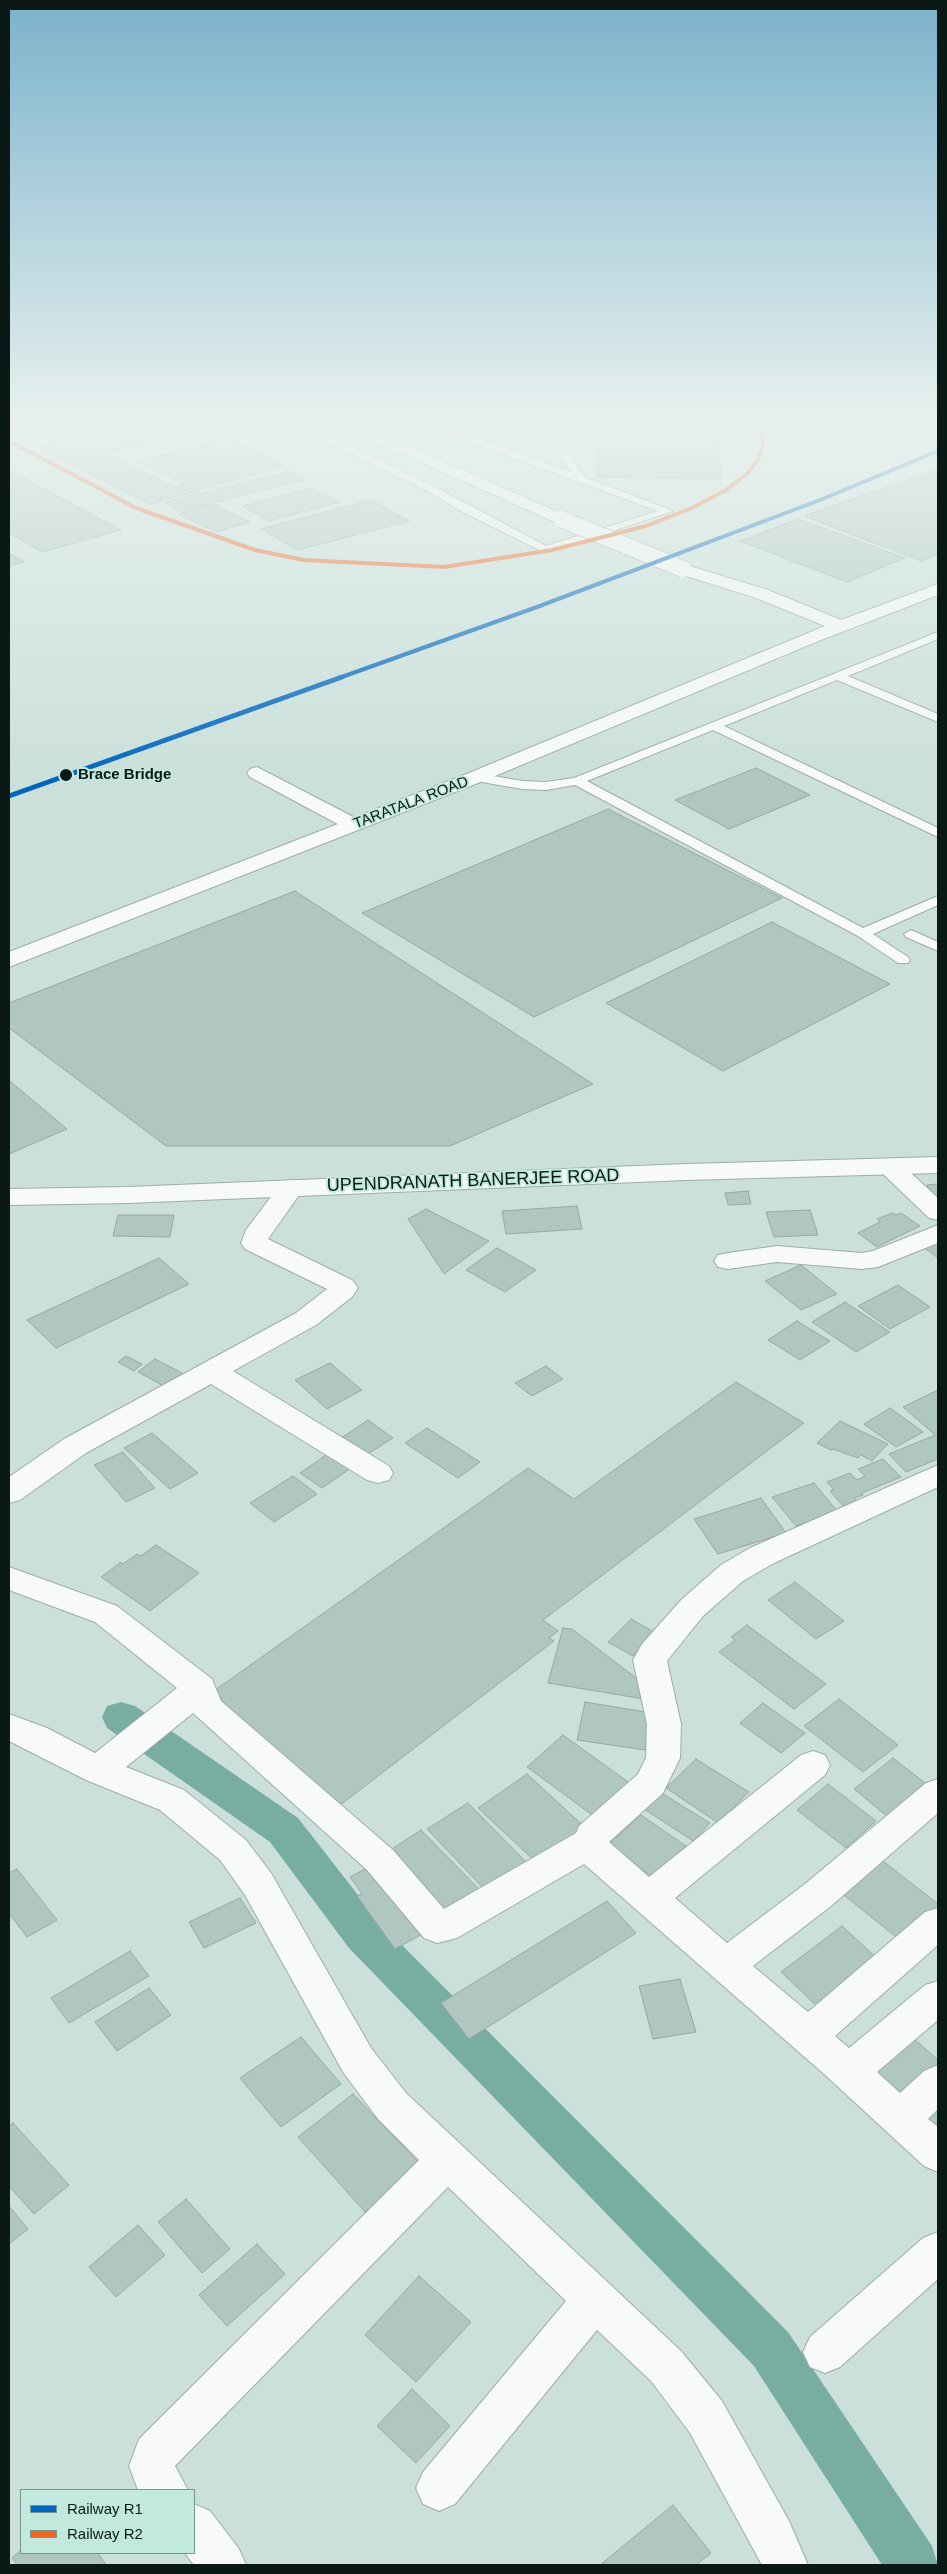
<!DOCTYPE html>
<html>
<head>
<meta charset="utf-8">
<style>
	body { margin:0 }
	#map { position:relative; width:947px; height:2574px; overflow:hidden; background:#cbe0da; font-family:Helvetica,sans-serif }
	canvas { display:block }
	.frame { position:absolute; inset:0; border:10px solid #0a1915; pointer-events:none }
	.legend { position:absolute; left:20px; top:2489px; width:175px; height:65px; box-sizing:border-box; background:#c2e9de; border:1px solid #78968e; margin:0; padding:6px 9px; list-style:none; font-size:15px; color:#0a1915 }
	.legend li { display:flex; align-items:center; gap:10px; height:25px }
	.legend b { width:25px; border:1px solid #78968e }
</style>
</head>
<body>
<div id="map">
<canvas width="947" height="2574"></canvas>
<div class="frame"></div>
<ul class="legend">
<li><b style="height:6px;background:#0065bd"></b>Railway R1</li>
<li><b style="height:6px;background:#f26522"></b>Railway R2</li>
</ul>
</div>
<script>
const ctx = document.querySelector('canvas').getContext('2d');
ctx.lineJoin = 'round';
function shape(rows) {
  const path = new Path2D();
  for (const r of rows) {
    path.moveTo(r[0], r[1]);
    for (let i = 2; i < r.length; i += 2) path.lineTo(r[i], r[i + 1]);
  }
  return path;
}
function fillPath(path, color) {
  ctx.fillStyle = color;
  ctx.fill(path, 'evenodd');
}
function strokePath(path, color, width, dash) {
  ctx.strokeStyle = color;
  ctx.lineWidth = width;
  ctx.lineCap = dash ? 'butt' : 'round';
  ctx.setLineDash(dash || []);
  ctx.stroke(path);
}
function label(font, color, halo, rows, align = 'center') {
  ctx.font = font + ' Helvetica,sans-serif';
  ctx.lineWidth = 4;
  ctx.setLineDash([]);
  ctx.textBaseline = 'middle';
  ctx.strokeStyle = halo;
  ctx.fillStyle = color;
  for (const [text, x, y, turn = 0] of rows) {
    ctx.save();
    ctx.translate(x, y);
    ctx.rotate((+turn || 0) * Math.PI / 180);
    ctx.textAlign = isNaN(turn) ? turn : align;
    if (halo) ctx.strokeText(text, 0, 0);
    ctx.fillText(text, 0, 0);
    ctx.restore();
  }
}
fillPath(shape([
	[121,1702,135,1706,298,1818,379,1922,788,2332,932,2546,938,2565,882,2565,754,2366,349,1948,270,1842,107,1728,102,1717,107,1706,121,1702]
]), '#78aea1');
const building = shape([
	[9,420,75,420,18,434,9,429,9,420],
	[142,420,186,420,205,428,107,453,174,487,185,484,139,461,226,438,286,466,149,504,37,446,142,420],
	[596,420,714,420,722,479,597,477,596,420],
	[938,469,938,554,921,561,804,516,938,469],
	[9,470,121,530,42,552,9,533,9,470],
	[288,471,304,480,180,511,165,502,288,471],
	[312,488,339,502,269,521,242,506,312,488],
	[371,500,409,521,298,550,261,529,371,500],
	[213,504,250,522,216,532,178,514,213,504],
	[798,519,905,558,847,582,740,541,798,519],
	[9,553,24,562,9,566,9,553],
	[756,768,810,795,729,829,675,800,756,768],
	[608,809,782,898,534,1017,362,913,608,809],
	[295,891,593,1084,450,1146,166,1146,9,1028,9,1003,295,891],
	[772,922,890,984,723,1071,606,1003,772,922],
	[11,1082,67,1129,9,1154,9,1083,11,1082],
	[938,1184,938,1204,927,1185,938,1184],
	[748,1191,751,1204,728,1205,725,1193,748,1191],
	[577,1206,582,1229,506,1234,502,1211,577,1206],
	[426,1209,489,1241,444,1274,408,1219,426,1209],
	[810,1210,818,1235,774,1237,766,1212,810,1210],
	[892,1213,896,1215,901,1213,920,1226,877,1247,858,1233,880,1222,877,1219,892,1213],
	[118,1215,174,1215,170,1237,113,1236,118,1215],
	[938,1238,938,1258,922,1246,938,1238],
	[497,1248,536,1270,505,1292,466,1270,497,1248],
	[159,1258,189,1284,56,1348,27,1320,159,1258],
	[801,1265,837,1294,801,1310,765,1281,801,1265],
	[898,1285,930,1307,890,1329,858,1306,898,1285],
	[845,1302,890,1332,856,1352,812,1322,845,1302],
	[797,1321,830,1341,800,1360,768,1340,797,1321],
	[126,1356,142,1364,134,1371,118,1362,126,1356],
	[155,1359,184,1374,167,1388,138,1372,155,1359],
	[330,1363,362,1390,327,1409,295,1380,330,1363],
	[546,1366,563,1379,532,1396,515,1383,546,1366],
	[736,1382,804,1423,543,1620,558,1631,549,1638,554,1641,335,1809,211,1693,528,1468,574,1499,736,1382],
	[938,1390,938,1431,934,1434,903,1407,938,1390],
	[890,1408,923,1432,896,1447,864,1424,890,1408],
	[368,1420,393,1438,363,1457,338,1440,368,1420],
	[840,1421,888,1444,872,1461,861,1455,858,1458,833,1449,831,1450,817,1443,840,1421],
	[427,1428,480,1462,458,1478,405,1443,427,1428],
	[152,1433,198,1473,170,1489,124,1448,152,1433],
	[938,1434,938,1459,906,1472,889,1454,938,1434],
	[332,1451,354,1466,322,1488,300,1473,332,1451],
	[123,1452,155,1488,126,1502,94,1465,123,1452],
	[883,1459,901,1477,862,1493,863,1495,854,1498,858,1502,844,1507,830,1491,834,1490,827,1482,850,1473,857,1480,865,1476,858,1469,883,1459],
	[293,1476,317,1494,274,1522,250,1503,293,1476],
	[814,1483,838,1512,796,1526,772,1497,814,1483],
	[761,1498,786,1533,718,1554,694,1519,761,1498],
	[156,1545,199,1573,150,1611,101,1577,121,1562,123,1564,137,1554,141,1556,156,1545],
	[795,1582,844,1621,816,1639,768,1600,795,1582],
	[631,1619,656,1633,633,1656,608,1642,631,1619],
	[747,1625,826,1684,794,1709,719,1652,735,1640,731,1637,747,1625],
	[563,1628,572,1629,652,1690,650,1700,548,1683,563,1628],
	[839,1699,898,1745,863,1772,804,1726,839,1699],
	[585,1702,652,1713,645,1750,577,1740,585,1702],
	[763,1703,805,1733,781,1753,740,1723,763,1703],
	[563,1735,631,1784,595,1817,527,1767,563,1735],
	[893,1758,934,1790,894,1822,854,1789,893,1758],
	[696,1759,749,1792,718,1823,666,1788,696,1759],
	[527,1774,588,1830,537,1863,478,1808,527,1774],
	[828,1784,876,1821,846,1848,797,1810,828,1784],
	[660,1792,710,1823,693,1841,644,1809,660,1792],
	[468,1803,528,1864,486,1891,427,1829,468,1803],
	[641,1815,686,1846,654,1878,608,1845,641,1815],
	[421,1830,480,1890,442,1916,384,1854,421,1830],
	[879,1858,938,1904,938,1914,905,1944,840,1892,879,1858],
	[378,1862,428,1931,395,1949,357,1896,362,1894,350,1877,378,1862],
	[17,1869,57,1920,27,1937,9,1913,9,1873,17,1869],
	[240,1898,256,1923,204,1948,189,1922,240,1898],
	[607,1901,636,1933,469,2039,441,2003,607,1901],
	[842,1926,880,1961,819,2008,781,1972,842,1926],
	[130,1951,149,1976,69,2023,51,1998,130,1951],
	[680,1979,696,2032,653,2039,639,1986,680,1979],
	[149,1988,171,2015,117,2051,95,2022,149,1988],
	[905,2031,938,2060,938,2076,908,2104,864,2066,905,2031],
	[301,2037,341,2084,281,2127,240,2078,301,2037],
	[353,2094,422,2166,365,2212,298,2137,353,2094],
	[938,2104,938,2138,920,2123,938,2104],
	[13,2123,69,2185,34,2214,9,2186,9,2126,13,2123],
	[186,2199,230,2249,202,2273,158,2222,186,2199],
	[9,2206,28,2229,9,2244,9,2206],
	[138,2225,165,2255,116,2297,89,2267,138,2225],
	[257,2244,285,2274,227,2326,199,2295,257,2244],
	[419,2276,471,2322,416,2382,365,2335,419,2276],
	[412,2389,450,2426,416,2463,377,2426,412,2389],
	[673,2505,711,2553,696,2565,600,2565,673,2505],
	[21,2550,21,2553,98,2553,106,2565,17,2565,12,2558,21,2550]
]);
fillPath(building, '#b0c6c0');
strokePath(building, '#98a8a4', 1);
const lane = shape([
	[283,420,295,420,439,489,546,546,658,511,415,422,414,420,426,420,571,472,535,420,544,420,585,477,673,511,545,553,461,511,431,493,283,420],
	[938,632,938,639,848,676,938,714,938,722,837,680,724,726,938,828,938,837,713,730,587,781,863,928,938,896,938,905,873,934,908,957,910,960,908,963,898,963,858,936,575,785,546,790,522,789,476,781,470,777,476,773,522,781,546,782,574,778,938,632],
	[911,930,938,942,938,951,906,937,904,934,911,930]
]);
const street = shape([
	[257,767,361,821,364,825,361,829,354,831,347,829,250,777,247,773,250,769,257,767],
	[891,1160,900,1163,938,1198,938,1220,929,1218,882,1173,878,1168,882,1163,891,1160],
	[291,1180,300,1182,304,1188,268,1239,352,1280,358,1288,352,1297,316,1325,233,1371,389,1466,393,1473,389,1480,378,1483,367,1480,211,1384,86,1453,20,1500,9,1503,9,1477,64,1439,296,1313,327,1289,245,1249,241,1243,246,1230,282,1182,291,1180],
	[938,1225,938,1243,878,1267,862,1269,777,1262,728,1269,718,1267,714,1261,718,1255,728,1253,777,1246,862,1253,873,1251,938,1225],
	[938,1465,938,1487,772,1564,743,1581,703,1616,667,1661,681,1724,680,1758,663,1793,609,1842,649,1877,801,1755,813,1751,825,1755,830,1765,825,1775,675,1898,727,1943,805,1884,926,1783,938,1779,938,1813,831,1906,753,1966,808,2012,925,1912,938,1908,938,1945,835,2036,849,2048,925,1985,938,1981,938,2020,877,2072,900,2093,924,2071,938,2065,938,2109,928,2119,938,2127,938,2172,924,2166,824,2074,584,1864,457,1938,437,1943,424,1938,367,1870,193,1713,126,1767,184,1790,246,1840,271,1873,371,2048,406,2093,681,2351,722,2401,789,2521,808,2565,762,2565,690,2433,651,2381,597,2330,455,2504,439,2511,423,2504,416,2488,423,2472,566,2301,448,2187,175,2466,188,2490,138,2490,129,2466,139,2439,419,2160,378,2119,343,2072,245,1895,220,1860,160,1810,86,1780,9,1741,9,1714,47,1728,95,1753,177,1688,95,1622,9,1590,9,1567,117,1606,212,1679,221,1701,393,1850,444,1909,576,1833,579,1826,638,1774,646,1758,647,1724,633,1660,642,1644,681,1600,721,1565,750,1548,938,1465],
	[938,2232,938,2279,840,2367,825,2373,810,2367,803,2352,810,2337,923,2238,938,2232],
	[194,2504,210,2511,239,2549,246,2565,194,2565,185,2553,194,2553,194,2504]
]);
const secondary = shape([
	[331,420,349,420,567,516,569,519,567,522,555,522,333,423,331,420],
	[683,564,768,590,841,620,938,584,938,595,816,642,483,781,9,967,9,952,469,773,825,626,756,598,677,573,675,569,677,565,683,564],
	[938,1157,938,1173,686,1180,128,1203,9,1205,9,1189,128,1187,686,1164,938,1157]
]);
strokePath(lane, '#9dada8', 2);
strokePath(street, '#9dada8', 2);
strokePath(secondary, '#9dada8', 2);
fillPath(lane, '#f7faf9');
fillPath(street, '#f7faf9');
fillPath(secondary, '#f7faf9');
const secondaryBridge = shape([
	[561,519,683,569]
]);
strokePath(secondaryBridge, '#9dada8', 18, []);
strokePath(secondaryBridge, '#f7faf9', 16);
strokePath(shape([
	[339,678,537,607,820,500,938,451]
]), '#0065bd', 4);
strokePath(shape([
	[9,796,342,677]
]), '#0065bd', 5);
strokePath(shape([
	[9,441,136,508,255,550,304,560,444,567,552,550,646,526,692,508,726,490,748,473,758,459,763,446,762,420]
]), '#f26522', 4);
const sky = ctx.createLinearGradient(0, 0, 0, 780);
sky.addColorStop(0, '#7bb2cc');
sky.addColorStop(0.54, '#e8f1ee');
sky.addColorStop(1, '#e8f1ee00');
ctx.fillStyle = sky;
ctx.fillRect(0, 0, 947, 780);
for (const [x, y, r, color] of [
	[66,775,7,"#0a1915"]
]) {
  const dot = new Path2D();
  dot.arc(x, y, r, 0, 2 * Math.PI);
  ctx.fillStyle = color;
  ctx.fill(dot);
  strokePath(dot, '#c2e9de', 2);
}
label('bold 15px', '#0a1915', '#c2e9de', [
	["Brace Bridge",78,775]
], 'left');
label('15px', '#0a1915', '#c2e9de', [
	["TARATALA ROAD",411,803,-21]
]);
label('18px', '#0a1915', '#c2e9de', [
	["UPENDRANATH BANERJEE ROAD",473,1181,-2]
]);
</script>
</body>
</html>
